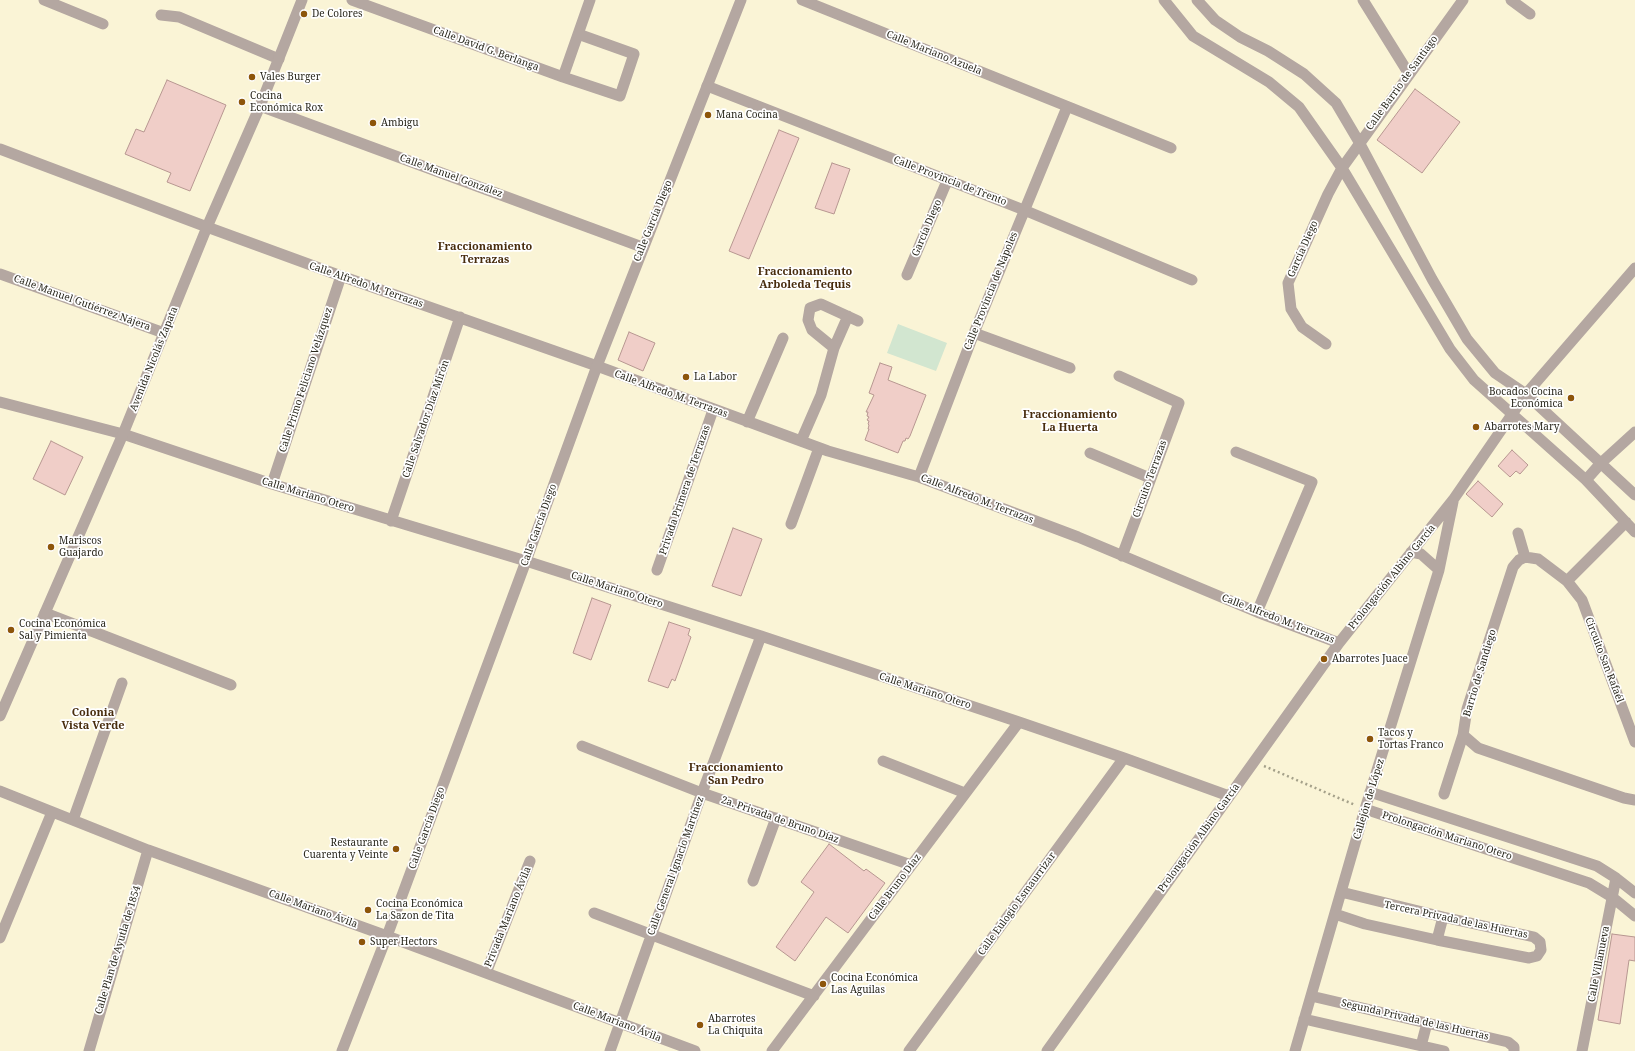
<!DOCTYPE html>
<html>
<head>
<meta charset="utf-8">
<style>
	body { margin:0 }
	canvas { display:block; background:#faf4d6 }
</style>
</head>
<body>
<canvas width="1635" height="1051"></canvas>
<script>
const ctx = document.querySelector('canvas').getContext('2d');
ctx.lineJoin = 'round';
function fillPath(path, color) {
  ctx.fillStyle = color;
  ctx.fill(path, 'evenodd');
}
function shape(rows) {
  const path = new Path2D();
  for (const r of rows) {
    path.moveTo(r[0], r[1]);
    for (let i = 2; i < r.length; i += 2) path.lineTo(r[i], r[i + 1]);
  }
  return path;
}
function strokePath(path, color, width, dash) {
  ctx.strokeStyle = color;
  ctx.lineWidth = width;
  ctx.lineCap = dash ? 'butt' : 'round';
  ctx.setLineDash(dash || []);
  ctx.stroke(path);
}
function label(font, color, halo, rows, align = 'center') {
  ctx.font = font + ' "Noto Serif",serif';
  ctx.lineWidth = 3.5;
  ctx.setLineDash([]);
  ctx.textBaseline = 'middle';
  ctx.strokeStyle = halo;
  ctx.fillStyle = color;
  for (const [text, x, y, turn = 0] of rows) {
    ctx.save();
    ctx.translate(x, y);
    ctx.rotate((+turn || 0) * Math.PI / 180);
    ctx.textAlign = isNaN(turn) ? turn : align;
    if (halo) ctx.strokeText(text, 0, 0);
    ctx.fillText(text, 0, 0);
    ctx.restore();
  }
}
fillPath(shape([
	[898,324,947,343,936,371,887,353]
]), '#d2e6d0');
const building = shape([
	[167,80,226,105,190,191,167,182,171,173,125,154,136,129,144,132,167,80],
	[1415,89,1460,122,1422,173,1377,140,1415,89],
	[779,130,799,138,749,259,729,251,779,130],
	[832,163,850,169,834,214,815,208,832,163],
	[629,332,655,343,643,371,618,360,629,332],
	[880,363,892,367,888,380,926,395,910,436,908,439,906,438,905,441,903,441,898,453,865,440,869,429,868,429,869,425,868,424,869,421,867,420,869,417,867,416,868,412,866,412,874,395,869,393,880,363],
	[51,441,83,457,65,495,33,479,51,441],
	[1512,450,1528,465,1520,474,1516,471,1510,477,1498,466,1512,450],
	[1478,481,1503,504,1492,517,1466,494,1478,481],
	[733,528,762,539,741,596,712,586,733,528],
	[592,598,611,605,591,660,573,653,592,598],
	[669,622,690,629,688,635,691,637,675,681,672,679,668,688,648,681,669,622],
	[829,844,864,871,866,869,885,883,848,933,826,917,795,961,776,947,814,892,801,882,829,844],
	[1612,934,1635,937,1635,961,1629,960,1620,1024,1598,1020,1612,934]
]);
fillPath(building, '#f0cec8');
strokePath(building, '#b79791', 1);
strokePath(shape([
	[1264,766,1355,805]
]), '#a5a18a', 2.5, [2, 3]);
strokePath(shape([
	[44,0,103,24],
	[352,0,563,77,620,96,634,54,578,34],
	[802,0,1171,148],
	[1164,0,1193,36,1269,82,1299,107,1342,168,1450,349,1474,380,1586,480,1635,532],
	[1197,0,1215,20,1240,37,1268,51,1304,74,1336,103,1359,142,1432,279,1467,339,1495,373,1526,394,1635,495],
	[1363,0,1409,74],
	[1511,0,1530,14],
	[161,15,179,17,279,59],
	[563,77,590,0],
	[707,86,1024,210,1192,280],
	[260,106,642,247],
	[207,227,341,276,597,366,828,451,919,477,1078,537,1257,612,1339,643],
	[0,274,164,333],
	[907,275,947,181],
	[974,333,1070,368],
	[1326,344,1302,327,1291,309,1288,283,1328,194,1342,168,1463,0],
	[834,348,812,330,808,320,810,308,821,304,858,321],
	[1119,376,1179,403,1122,556],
	[0,402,123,434,272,484,526,561,761,636,1019,722,1124,758,1229,796],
	[747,422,783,338],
	[801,441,821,395,834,348,848,316],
	[1236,452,1312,482,1257,612],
	[1090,453,1150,478],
	[919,477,974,333,1067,107],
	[1586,480,1601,463,1635,432],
	[272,484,341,276],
	[391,521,460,317],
	[791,524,819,448],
	[1518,533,1525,557],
	[1411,552,1421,554,1439,570],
	[657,570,713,410],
	[1567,581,1626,522],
	[45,613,231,685],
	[1463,735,1478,748,1624,798,1635,800],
	[582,746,702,793,911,865],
	[883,761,965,793],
	[0,791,148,850,387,936,695,1051],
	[1370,792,1597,866,1616,878,1635,893],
	[1444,794,1463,735,1467,709,1513,567,1519,560,1525,557,1538,559,1567,581,1582,600,1635,742],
	[1365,809,1589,883,1612,897,1635,916],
	[73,820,122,683],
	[753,881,776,818],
	[594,913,814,996],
	[1335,914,1365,924,1437,940,1529,958,1537,956,1541,950,1540,942,1534,937,1443,917,1341,892],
	[0,938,52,812],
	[1437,940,1443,917],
	[486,973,530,861],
	[1311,996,1508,1042,1514,1047,1514,1051],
	[1304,1019,1444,1051],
	[1421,1046,1427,1023],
	[89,1051,148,850],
	[610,1051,702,793,761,636],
	[772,1051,1019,722],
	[909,1051,1124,758],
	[1047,1051,1339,643,1453,500,1526,394,1635,268],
	[1295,1051,1365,809,1439,570,1453,502],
	[1582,1051,1616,878]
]), '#b4a7a1', 11);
strokePath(shape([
	[0,149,207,227],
	[0,716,123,434,207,227,260,106,302,0],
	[342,1051,387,936,526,561,597,366,741,0]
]), '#b4a7a1', 11);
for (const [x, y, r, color] of [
	[304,14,4,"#8d550a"],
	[252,77,4,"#8d550a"],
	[242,102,4,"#8d550a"],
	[708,115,4,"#8d550a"],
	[373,123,4,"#8d550a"],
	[686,377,4,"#8d550a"],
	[1571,398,4,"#8d550a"],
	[1476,427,4,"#8d550a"],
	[51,547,4,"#8d550a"],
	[11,630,4,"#8d550a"],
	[1324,659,4,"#8d550a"],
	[1370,739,4,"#8d550a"],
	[396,849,4,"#8d550a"],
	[368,910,4,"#8d550a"],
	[362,942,4,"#8d550a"],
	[823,984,4,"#8d550a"],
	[700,1025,4,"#8d550a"]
]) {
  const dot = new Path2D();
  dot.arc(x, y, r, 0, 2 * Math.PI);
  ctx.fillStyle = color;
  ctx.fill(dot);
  strokePath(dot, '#fff', 1.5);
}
label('10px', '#29271c', '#fff', [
	["De Colores",312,14],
	["Vales Burger",260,77],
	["Cocina",250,96],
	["Económica Rox",250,108],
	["Mana Cocina",716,115],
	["Ambigu",381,123],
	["La Labor",694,377],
	["Bocados Cocina",1563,392,"right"],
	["Económica",1563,404,"right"],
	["Abarrotes Mary",1484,427],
	["Mariscos",59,541],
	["Guajardo",59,553],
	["Cocina Económica",19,624],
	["Sal y Pimienta",19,636],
	["Abarrotes Juace",1332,659],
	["Tacos y",1378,733],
	["Tortas Franco",1378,745],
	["Restaurante",388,843,"right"],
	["Cuarenta y Veinte",388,855,"right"],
	["Cocina Económica",376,904],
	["La Sazon de Tita",376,916],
	["Super Hectors",370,942],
	["Cocina Económica",831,978],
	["Las Aguilas",831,990],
	["Abarrotes",708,1019],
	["La Chiquita",708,1031]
], 'left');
label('10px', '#29271c', '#fff', [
	["Calle David G. Berlanga",486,49,20],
	["Calle Mariano Azuela",934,53,22],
	["Calle Barrio de Santiago",1402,83,-54],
	["Calle Manuel González",451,176,20],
	["Calle Provincia de Trento",950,181,21],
	["Calle García Diego",653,221,-68],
	["García Diego",927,228,-67],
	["García Diego",1303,249,-66],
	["Calle Alfredo M. Terrazas",366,285,19],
	["Calle Provincia de Nápoles",991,291,-68],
	["Calle Manuel Gutiérrez Nájera",82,303,20],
	["Avenida Nicolás Zapata",154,359,-68],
	["Calle Primo Feliciano Velázquez",306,380,-72],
	["Calle Alfredo M. Terrazas",671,394,20],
	["Calle Salvador Díaz Mirón",426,419,-71],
	["Circuito Terrazas",1150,479,-70],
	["Privada Primera de Terrazas",685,490,-71],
	["Calle Mariano Otero",308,495,17],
	["Calle Alfredo M. Terrazas",977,499,21],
	["Calle García Diego",539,525,-70],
	["Prolongación Albino García",1392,577,-51],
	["Calle Mariano Otero",617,590,18],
	["Calle Alfredo M. Terrazas",1278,619,21],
	["Circuito San Rafaél",1604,660,69],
	["Barrio de Sandiego",1480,673,-73],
	["Calle Mariano Otero",925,691,18],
	["Callejón de López",1369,799,-73],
	["2a. Privada de Bruno Díaz",780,820,19],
	["Calle García Diego",427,828,-70],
	["Prolongación Mariano Otero",1447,836,18],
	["Prolongación Albino García",1199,838,-54],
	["Calle General Ignacio Martínez",676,866,-70],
	["Calle Bruno Díaz",895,887,-53],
	["Calle Eulogio Esmaurrizar",1017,904,-54],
	["Calle Mariano Ávila",313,909,20],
	["Privada Mariano Ávila",508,917,-68],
	["Tercera Privada de las Huertas",1456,920,12],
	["Calle Plan de Ayutla de 1854",118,950,-73],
	["Calle Villanueva",1599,964,-79],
	["Segunda Privada de las Huertas",1415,1020,13],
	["Calle Mariano Ávila",617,1022,21]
]);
label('bold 11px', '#482d0e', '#fff', [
	["Fraccionamiento",485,247],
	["Terrazas",485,260],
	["Fraccionamiento",805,272],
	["Arboleda Tequis",805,285],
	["Fraccionamiento",1070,415],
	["La Huerta",1070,428],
	["Colonia",93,713],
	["Vista Verde",93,726],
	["Fraccionamiento",736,768],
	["San Pedro",736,781]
]);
</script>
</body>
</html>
